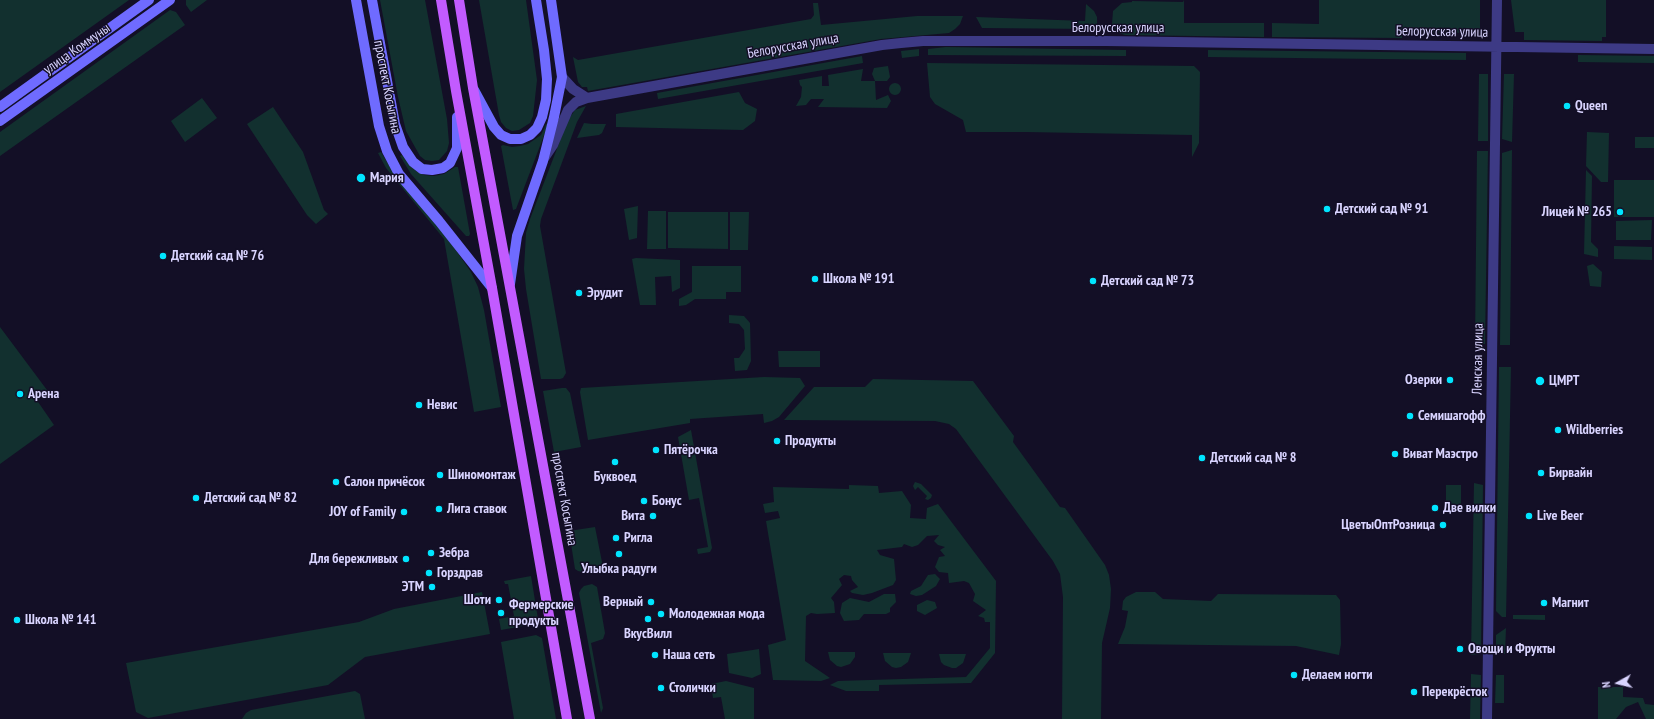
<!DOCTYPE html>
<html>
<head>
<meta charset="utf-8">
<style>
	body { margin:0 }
	#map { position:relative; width:1654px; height:719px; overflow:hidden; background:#130f26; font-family:"PT Sans Narrow",sans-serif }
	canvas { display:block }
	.north { position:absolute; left:1598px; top:663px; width:40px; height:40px; -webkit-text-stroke:3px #130f26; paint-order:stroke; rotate:262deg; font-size:11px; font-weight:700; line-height:16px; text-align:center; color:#d9d4ff }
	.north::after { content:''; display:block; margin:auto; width:14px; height:18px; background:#d9d4ff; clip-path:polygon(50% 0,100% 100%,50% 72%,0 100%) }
</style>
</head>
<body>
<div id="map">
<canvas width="1654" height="719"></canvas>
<div class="north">N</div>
</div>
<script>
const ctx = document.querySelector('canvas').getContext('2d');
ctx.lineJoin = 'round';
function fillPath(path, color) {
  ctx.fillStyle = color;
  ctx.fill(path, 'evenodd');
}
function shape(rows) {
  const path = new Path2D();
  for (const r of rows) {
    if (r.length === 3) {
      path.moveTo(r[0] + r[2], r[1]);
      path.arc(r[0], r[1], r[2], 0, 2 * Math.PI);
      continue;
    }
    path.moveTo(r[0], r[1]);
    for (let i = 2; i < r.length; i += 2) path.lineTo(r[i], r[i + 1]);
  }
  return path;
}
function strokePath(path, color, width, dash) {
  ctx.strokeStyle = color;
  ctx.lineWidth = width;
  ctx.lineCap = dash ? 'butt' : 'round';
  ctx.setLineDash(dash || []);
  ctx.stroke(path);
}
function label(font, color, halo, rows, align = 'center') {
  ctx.font = font + ' "PT Sans Narrow",sans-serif';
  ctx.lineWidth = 3;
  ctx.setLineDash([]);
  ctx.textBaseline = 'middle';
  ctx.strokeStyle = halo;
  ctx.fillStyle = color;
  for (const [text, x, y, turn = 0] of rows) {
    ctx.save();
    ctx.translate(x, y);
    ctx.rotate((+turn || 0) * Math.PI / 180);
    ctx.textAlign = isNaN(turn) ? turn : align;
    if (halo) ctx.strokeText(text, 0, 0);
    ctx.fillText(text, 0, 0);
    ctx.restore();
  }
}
fillPath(shape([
	[0,0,129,0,0,92],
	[186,0,207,0,191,12,186,5],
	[380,0,425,0,447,119,449,143,447,151,439,160,432,161,425,160,420,156,406,131,398,97],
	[479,0,526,0,537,80,533,116,530,123,519,130,512,131,506,128,501,122,499,115],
	[1184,0,1184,23,1264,23,1264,37,1125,35,1119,33,1115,29,1112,24,1113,11,1122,3,1132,2,1132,1,1183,2],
	[1319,0,1480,0,1480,33,1402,32,1402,38,1272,37,1272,23,1319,24],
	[1511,0,1606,0,1606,37,1602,37,1602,41,1524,40,1524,32,1515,32],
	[813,3,818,3,821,25,917,16,963,16,960,24,955,29,949,33,881,39,588,91,587,87,582,87,578,82,573,57,578,60,811,19,814,15],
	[1086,4,1094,11,1097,17,1097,24,1094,29,982,28,976,17,1085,21],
	[170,10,176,12,185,25,0,156,0,132],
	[946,47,1126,50,1126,56,928,55,928,49],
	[919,49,919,56,902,58,901,51],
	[1208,50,1466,53,1466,60,1208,57],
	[1578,55,1654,56,1654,63,1578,62],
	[862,56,863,63,658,99,657,93],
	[927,63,1194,66,1200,72,1199,143,1192,157,1192,135,1026,132,966,132,963,120,935,104,930,97],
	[888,66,890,77,887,81,875,81,876,100,888,95,891,101,887,108,818,107,824,99,811,99,806,105,796,106,801,97,802,87,800,85,799,80,822,76,822,86,829,86,828,75,863,69,861,81,875,81,872,74,874,68],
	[1479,74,1488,74,1488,141,1478,141],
	[1504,74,1514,74,1512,142,1502,139],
	[895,89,6],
	[739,92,745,103,757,109,755,121,743,130,616,127,616,114],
	[202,98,217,118,185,142,171,121],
	[586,106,577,122,541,219,540,226,566,373,563,378,560,379,541,379,526,289,524,269,526,233,530,219,568,120,575,110],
	[273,107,303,152,324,210,328,214,316,224,307,215,247,124],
	[584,123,592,124,606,124,602,133,599,135,577,138],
	[546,124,548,124,543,138,516,209,513,210,501,146,503,145,512,147,520,146,528,144,541,135],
	[1587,132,1609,133,1608,182,1601,182,1586,166],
	[1635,137,1654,137,1654,148,1635,148],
	[1512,150,1510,345,1500,345,1502,153],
	[1477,151,1488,151,1485,344,1475,344],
	[381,152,396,177,437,223,471,272,478,287,484,310,501,407,474,412,444,239,386,168,378,153],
	[402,155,416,171,424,175,434,176,444,174,455,167,458,167,470,234,469,236,466,236,411,174,400,156],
	[1586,170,1592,176,1591,242,1598,249,1598,257,1584,254],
	[1614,180,1654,180,1654,217,1614,217],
	[638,206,637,238,629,240,624,209],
	[648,211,666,211,666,249,647,249],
	[668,212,728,212,728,249,668,248],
	[730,212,749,212,748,250,730,250],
	[1652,220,1651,240,1616,240,1616,221],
	[1614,246,1652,247,1652,260,1614,259],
	[636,258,680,260,680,288,672,292,671,276,655,277,656,305,640,305,632,259],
	[1593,264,1602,272,1601,287,1590,286,1587,266],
	[692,266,741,266,741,292,726,292,726,299,695,299,686,305,679,306,679,299,692,292],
	[729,315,744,316,750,323,751,361,747,370,735,371,734,358,739,358,745,349,744,330,739,324,729,323],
	[0,327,47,390,36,399,54,425,0,464],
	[778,351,820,351,820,367,779,367],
	[1499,367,1511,367,1506,617,1502,617,1496,611],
	[764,377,800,378,805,386,779,417,772,421,764,423,763,414,690,419,690,423,588,440,580,392,581,388],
	[873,379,973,381,1014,436,1013,442,1060,507,1065,508,1105,565,1109,575,1111,589,1110,608,1102,643,1101,719,1062,719,1063,597,1060,574,1053,561,956,429,949,424,935,421,784,420,814,387,865,387],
	[562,388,566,388,570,393,581,447,554,452,543,391],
	[691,430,712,548,710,552,698,554,697,549,708,547,699,498,689,500,678,437],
	[915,482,921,484,932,495,931,498,928,500,925,499,927,496,918,487,915,490,913,486],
	[1474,483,1483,485,1481,654,1471,655],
	[849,485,878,486,879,493,902,491,911,505,910,518,926,519,927,508,938,504,996,581,995,653,971,683,879,685,879,691,846,691,830,685,838,681,966,677,990,648,990,622,985,622,984,618,978,616,986,610,973,601,975,594,969,583,964,581,949,583,948,573,939,572,935,567,939,557,945,556,940,550,945,547,938,545,934,541,939,535,927,536,918,545,912,547,904,544,902,547,877,550,880,555,894,559,896,580,893,585,872,593,863,595,852,593,850,591,858,587,852,580,851,576,844,575,839,579,842,585,831,598,834,602,835,613,817,614,811,613,806,616,805,661,830,678,821,681,773,680,768,645,786,640,766,521,780,518,778,511,765,513,763,504,774,502,773,487,849,489],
	[1446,485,1461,485,1461,510,1446,509],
	[595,527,604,572,591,574,578,571,575,569,569,531],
	[935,574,940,579,936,586,922,595,916,596,910,594,911,591,921,586,928,575],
	[531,576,538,619,534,624,501,630,499,619,514,616,508,584,505,584,504,581],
	[592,584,597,587,605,633,603,639,591,643,603,708,601,713,579,593,581,589,584,586],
	[482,592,490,634,365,657,328,685,148,718,136,712,126,663,359,622,394,609],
	[1136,592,1155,592,1163,599,1211,601,1218,594,1336,595,1340,600,1341,644,1339,655,1296,646,1118,644,1125,627,1128,611,1122,610,1123,601,1126,597],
	[884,594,895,594,896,602,890,608,890,612,886,614,864,614,859,620,844,621,840,613,842,603,850,598,869,602],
	[927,600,935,602,937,608,925,615,917,611,917,605],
	[1513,615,1545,615,1545,620,1513,619],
	[1506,628,1505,654,1496,654,1496,635],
	[536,635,542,638,556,719,514,719,501,642],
	[759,649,761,674,752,678,729,673,727,654],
	[828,652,855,652,855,657,850,664,841,667,837,666,830,660],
	[883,653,911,653,908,662,901,667,896,668,892,667,885,661],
	[939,654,966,654,963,663,956,668,952,668,944,665,941,662],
	[1471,674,1481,675,1480,719,1470,719],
	[1496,675,1504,675,1504,703,1495,703],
	[726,681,754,688,754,719,725,719,721,697,713,698,711,684],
	[1598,687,1623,687,1623,697,1643,698,1645,704,1654,705,1654,719,1646,719,1638,702,1626,707,1616,719,1598,719],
	[355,691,360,694,365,719,242,719,246,713,251,710]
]), '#12302f');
strokePath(shape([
	[562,77,573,89,587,98],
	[545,157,553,145,568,110,576,102,587,98,882,45,901,43,923,41,1106,41,1654,49],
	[1487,719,1497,0]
]), '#3d3a85', 10);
strokePath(shape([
	[356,0,379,126,387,151,399,174,439,221,492,288],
	[372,0,395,124,403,147,413,162,422,169,432,170,443,168,450,163,457,148,457,117],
	[474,90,494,127,501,135,510,139,521,139,530,135,537,128,542,117,546,100,547,79,544,50,536,0],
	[0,107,149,0],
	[0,121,170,0],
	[510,284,517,236,543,161,554,117,562,77,551,0]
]), '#6f6bff', 10);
strokePath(shape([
	[441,0,456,91,492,288,567,719],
	[459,0,473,88,590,719]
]), '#c25bff', 10);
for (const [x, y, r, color] of [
	[1567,106,4,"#00e5ff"],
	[361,178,5,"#00e5ff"],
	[1327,209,4,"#00e5ff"],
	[1620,212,4,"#00e5ff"],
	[163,256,4,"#00e5ff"],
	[815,279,4,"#00e5ff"],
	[1093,281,4,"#00e5ff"],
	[579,293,4,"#00e5ff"],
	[1450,380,4,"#00e5ff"],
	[1540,381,5,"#00e5ff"],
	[20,394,4,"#00e5ff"],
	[419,405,4,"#00e5ff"],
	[1410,416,4,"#00e5ff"],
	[1558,430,4,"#00e5ff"],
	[777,441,4,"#00e5ff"],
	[656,450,4,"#00e5ff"],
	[1395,454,4,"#00e5ff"],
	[1202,458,4,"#00e5ff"],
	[615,462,4,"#00e5ff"],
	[1541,473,4,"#00e5ff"],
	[440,475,4,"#00e5ff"],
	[336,482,4,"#00e5ff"],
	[196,498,4,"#00e5ff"],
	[644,501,4,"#00e5ff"],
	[1435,508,4,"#00e5ff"],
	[439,509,4,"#00e5ff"],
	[404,512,4,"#00e5ff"],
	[653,516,4,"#00e5ff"],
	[1529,516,4,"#00e5ff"],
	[1443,525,4,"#00e5ff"],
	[616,538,4,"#00e5ff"],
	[431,553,4,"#00e5ff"],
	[619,554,4,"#00e5ff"],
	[406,559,4,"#00e5ff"],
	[429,573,4,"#00e5ff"],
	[432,587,4,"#00e5ff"],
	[499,600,4,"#00e5ff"],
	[651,602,4,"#00e5ff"],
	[1544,603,4,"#00e5ff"],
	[501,613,4,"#00e5ff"],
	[661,614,4,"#00e5ff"],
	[648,619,4,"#00e5ff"],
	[17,620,4,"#00e5ff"],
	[1460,649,4,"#00e5ff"],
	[655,655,4,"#00e5ff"],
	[1294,675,4,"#00e5ff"],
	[661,688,4,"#00e5ff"],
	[1414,692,4,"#00e5ff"]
]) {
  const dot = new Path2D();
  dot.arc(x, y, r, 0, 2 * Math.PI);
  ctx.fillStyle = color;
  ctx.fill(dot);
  strokePath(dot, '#130f26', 1.5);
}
label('14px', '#d9d4ff', '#130f26', [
	["Белорусская улица",1118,28],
	["Белорусская улица",1442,32,1],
	["Белорусская улица",793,46,-10],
	["улица Коммуны",77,49,-35],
	["проспект Косыгина",387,87,79],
	["Ленская улица",1478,359,-89],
	["проспект Косыгина",564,499,80]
]);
label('bold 14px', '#d9d4ff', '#130f26', [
	["Queen",1575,106],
	["Мария",370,178],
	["Детский сад № 91",1335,209],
	["Лицей № 265",1612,212,"right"],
	["Детский сад № 76",171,256],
	["Школа № 191",823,279],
	["Детский сад № 73",1101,281],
	["Эрудит",587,293],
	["Озерки",1442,380,"right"],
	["ЦМРТ",1549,381],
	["Арена",28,394],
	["Невис",427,405],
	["Семишагофф",1418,416],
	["Wildberries",1566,430],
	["Продукты",785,441],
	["Пятёрочка",664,450],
	["Виват Маэстро",1403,454],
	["Детский сад № 8",1210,458],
	["Бирвайн",1549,473],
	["Шиномонтаж",448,475],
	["Буквоед",615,477,"center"],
	["Салон причёсок",344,482],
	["Детский сад № 82",204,498],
	["Бонус",652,501],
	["Две вилки",1443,508],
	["Лига ставок",447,509],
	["JOY of Family",396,512,"right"],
	["Вита",645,516,"right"],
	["Live Beer",1537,516],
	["ЦветыОптРозница",1435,525,"right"],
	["Ригла",624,538],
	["Зебра",439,553],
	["Для бережливых",398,559,"right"],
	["Улыбка радуги",619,569,"center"],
	["Горздрав",437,573],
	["ЭТМ",424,587,"right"],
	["Шоти",491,600,"right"],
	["Верный",643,602,"right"],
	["Магнит",1552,603],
	["Фермерские",509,605],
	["продукты",509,621],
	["Молодежная мода",669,614],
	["Школа № 141",25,620],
	["ВкусВилл",648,634,"center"],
	["Овощи и Фрукты",1468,649],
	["Наша сеть",663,655],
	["Делаем ногти",1302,675],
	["Столички",669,688],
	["Перекрёсток",1422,692]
], 'left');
</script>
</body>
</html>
